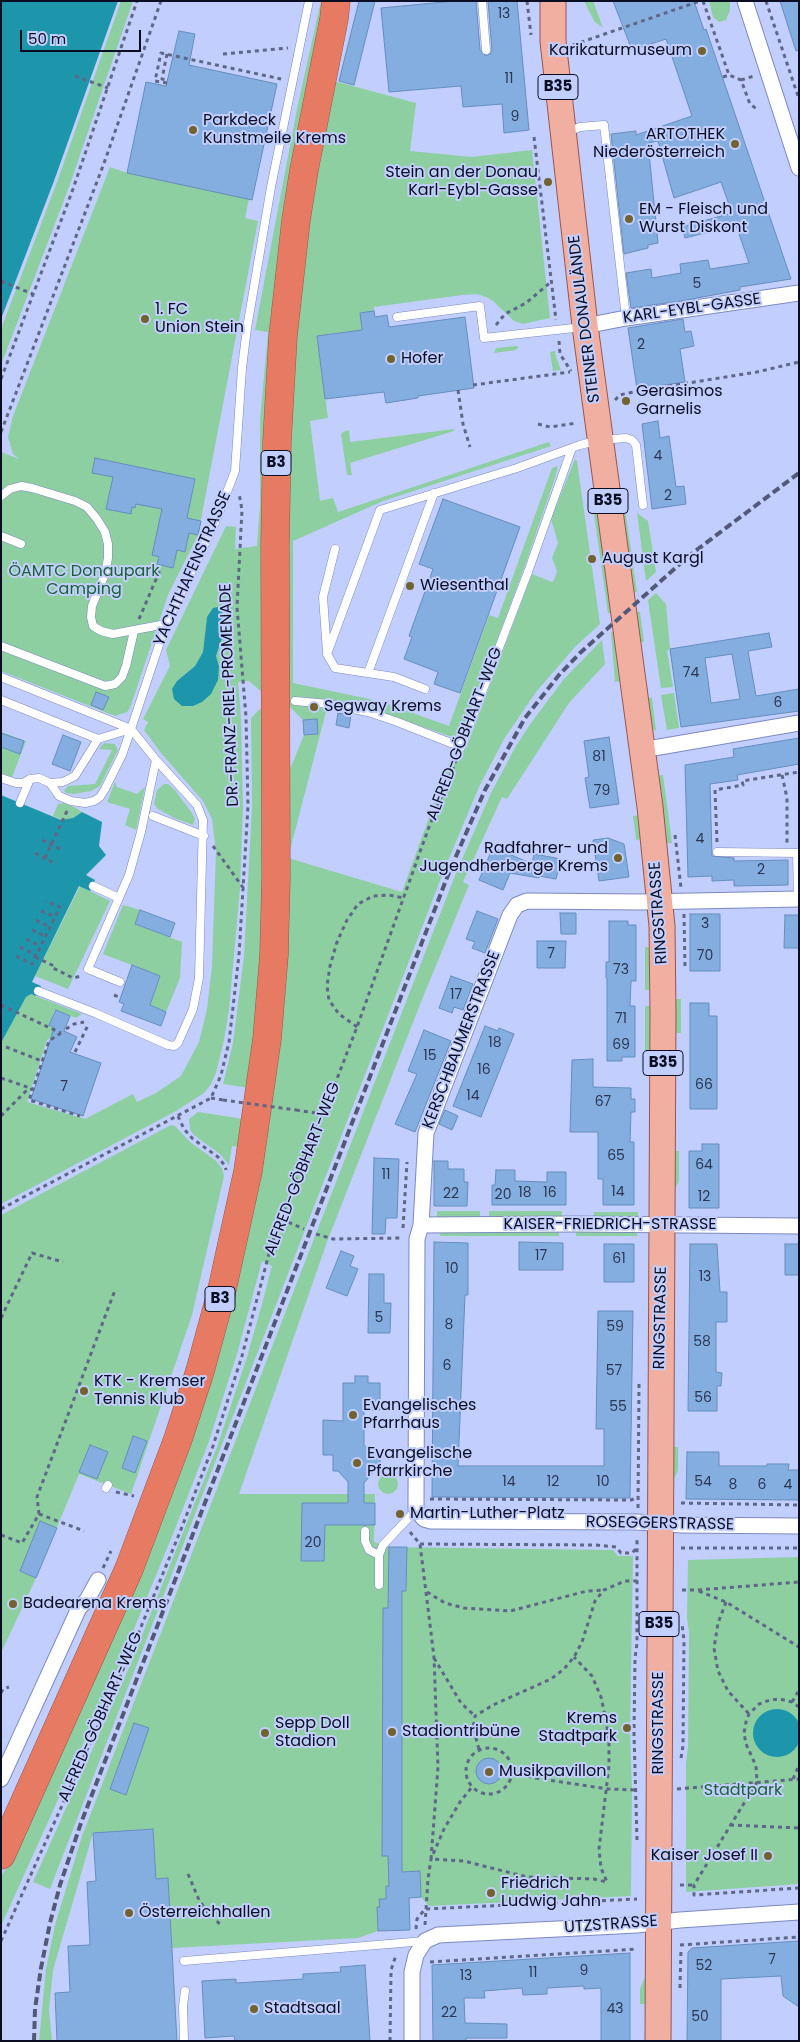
<!DOCTYPE html>
<html>
<head>
<meta charset="utf-8">
<style>
	body { margin:0 }
	#map { position:relative; width:800px; height:2042px; overflow:hidden; background:#c1cefe; font-family:Poppins,sans-serif }
	canvas { display:block }
	.frame { position:absolute; inset:0; border:2px solid #0b0e23; pointer-events:none }
	.scale { position:absolute; left:20px; top:30px; width:121px; height:22px; box-sizing:border-box; border:2px solid #0b0e23; border-top:0; padding-left:6px; font-size:15px; line-height:18px; white-space:nowrap; color:#0b0e23; -webkit-text-stroke:4px #c1cefe; paint-order:stroke }
</style>
</head>
<body>
<div id="map">
<canvas width="800" height="2042"></canvas>
<div class="frame"></div>
<div class="scale">50 m</div>
</div>
<script>
const ctx = document.querySelector('canvas').getContext('2d');
ctx.lineJoin = 'round';
function fillPath(path, color) {
  ctx.fillStyle = color;
  ctx.fill(path, 'evenodd');
}
function shape(rows) {
  const path = new Path2D();
  for (const r of rows) {
    if (r.length === 3) {
      path.moveTo(r[0] + r[2], r[1]);
      path.arc(r[0], r[1], r[2], 0, 2 * Math.PI);
      continue;
    }
    path.moveTo(r[0], r[1]);
    for (let i = 2; i < r.length; i += 2) path.lineTo(r[i], r[i + 1]);
  }
  return path;
}
function strokePath(path, color, width, dash) {
  ctx.strokeStyle = color;
  ctx.lineWidth = width;
  ctx.lineCap = dash ? 'butt' : 'round';
  ctx.setLineDash(dash || []);
  ctx.stroke(path);
}
function label(font, color, halo, rows, align = 'center') {
  ctx.font = font + ' Poppins,sans-serif';
  ctx.lineWidth = 4;
  ctx.setLineDash([]);
  ctx.textBaseline = 'middle';
  ctx.strokeStyle = halo;
  ctx.fillStyle = color;
  for (const [text, x, y, turn = 0] of rows) {
    ctx.save();
    ctx.translate(x, y);
    ctx.rotate((+turn || 0) * Math.PI / 180);
    ctx.textAlign = isNaN(turn) ? turn : align;
    if (halo) ctx.strokeText(text, 0, 0);
    ctx.fillText(text, 0, 0);
    ctx.restore();
  }
}
fillPath(shape([
	[121,1,133,1,69,187,1,365,1,329,57,182],
	[321,1,325,1,263,693,249,681,238,682,241,718,243,806,240,889,229,1010,224,1040,216,1073,211,1084,204,1093,176,1111,1,1204,1,1043,26,997,31,994,36,996,82,1014,76,1018,55,1010,49,1025,60,1031,47,1040,27,1102,85,1119,133,1094,137,1102,156,1093,181,1076,199,1042,207,1009,212,966,216,852,212,819,203,801,161,753,144,730,148,722,143,719,170,666,166,650,226,526,236,527,235,549,257,546,260,505,260,420,268,332,255,330,298,104],
	[207,617,223,635,216,656,219,666,177,681,195,666,203,652],
	[584,1,593,1,603,28,594,21],
	[709,1,730,1,730,10,726,20,719,22,713,17],
	[172,62,273,83,245,218,258,221,198,535,168,595,130,708,127,712,115,716,1,671,1,452,19,459,13,454,8,437,13,416,110,167,127,173,146,82,166,86],
	[334,81,416,103,410,151,472,157,532,150,550,318,523,324,514,321,493,301,486,297,477,294,462,295,374,307,374,311,360,313,362,330,317,336,328,418,310,421,320,501,333,498,338,512,549,442,551,446,383,501,293,541,293,683,379,701,449,726,489,615,498,618,552,468,558,466,555,478,523,571,463,731,459,735,452,737,369,708,329,700,288,858,402,892,450,760,466,749,532,574,552,582,554,580,557,571,552,558,558,543,551,519,575,459,577,461,600,624,575,647,536,692,504,739,479,787,445,868,50,1889,33,1882,131,1663,217,1447,247,1357,262,1304,272,1266,262,1261,237,1354,208,1444,175,1529,122,1658,1,1926,1,1878,138,1573,211,1374,288,774,304,735,317,734,317,719,303,720,289,706,288,684,287,442,308,222],
	[516,346,519,347,516,350,494,353,496,348],
	[555,351,556,357,561,370,553,371,550,352],
	[454,429,454,431,350,463,352,475,347,475,341,434,343,432,349,430,350,442],
	[622,488,637,592,632,593,617,489],
	[596,492,612,613,608,613,591,493],
	[637,513,648,521,656,572,646,581],
	[656,593,666,604,670,649,667,650,673,687,661,688,648,600],
	[634,612,640,612,644,642,639,642],
	[615,631,621,681,615,682,611,632],
	[602,640,605,664,569,703,507,799,502,797,463,882,469,885,421,1002,327,1242,239,1494,375,1494,374,1542,389,1547,613,1550,618,1556,633,1556,630,1733,632,1788,631,1896,429,1906,421,1897,409,1898,410,1930,378,1931,358,1938,172,1948,168,1878,156,1879,153,1829,93,1833,53,1970,49,2010,52,2041,39,2041,46,1969,55,1925,82,1836,456,873,491,793,516,746,531,723,564,679],
	[674,693,679,728,667,730,661,695],
	[647,698,652,698,656,731,651,728],
	[263,706,262,953,250,1088,223,1084,233,1043,244,956,252,806,251,718],
	[1,732,26,741,12,777,1,773],
	[104,743,115,744,118,750,100,786,91,791,74,794,66,793,64,791,68,786,95,784,112,750,99,749],
	[663,775,672,843,665,843,656,776],
	[115,782,117,787,137,794,145,787,136,830,125,825,130,809,107,802],
	[164,784,168,784,175,790,192,813,195,819,193,825,174,818,158,809,154,804,157,790],
	[64,803,76,808,82,812,73,818,62,820,53,816,58,804],
	[640,815,643,839,636,840,633,816],
	[80,886,110,901,68,989,35,976],
	[123,905,140,910,135,924,182,942,180,978,166,1012,150,1005,160,976,103,954],
	[645,947,652,947,652,990,645,990],
	[674,999,681,999,681,1033,674,1033],
	[645,1006,652,1006,652,1057,645,1057],
	[198,1112,244,1119,240,1147,232,1146,229,1165,220,1154,194,1135,190,1130,189,1119],
	[171,1125,175,1126,190,1142,215,1160,222,1168,224,1176,192,1315,131,1494,79,1474,36,1578,1,1653,1,1215],
	[673,1151,679,1151,679,1182,675,1188,673,1188],
	[437,1211,480,1211,480,1217,437,1217],
	[489,1211,562,1211,562,1217,489,1217],
	[594,1212,638,1212,638,1218,593,1218],
	[440,1230,559,1230,559,1236,440,1236],
	[576,1231,637,1231,637,1236,576,1236],
	[672,1447,678,1447,678,1470,674,1479,671,1479],
	[388,1484,10],
	[799,1557,799,1884,686,1892,686,1762,688,1747,689,1632,687,1618,688,1560],
	[644,1979,646,1979,646,2004,640,2004,640,1989]
]), '#8dcfa1');
fillPath(shape([
	[1,1,118,1,54,181,1,319],
	[218,607,222,612,223,619,223,635,216,656,219,666,218,680,211,694,202,702,193,706,182,706,174,699,172,689,177,681,195,666,203,652,207,617,213,608],
	[1,795,61,820,73,818,82,812,102,822,99,846,106,855,86,875,95,880,90,891,79,886,32,982,41,986,36,996,31,994,26,997,1,1043],
	[777,1733,24]
]), '#1d96ab');
const building = shape([
	[359,1,375,1,354,85,339,81,359,1],
	[454,1,476,1,480,50,486,56,490,54,492,50,488,1,517,1,529,130,504,133,502,104,463,107,461,86,389,92,381,8,454,1],
	[613,1,694,1,704,30,706,29,791,279,740,287,740,290,681,301,631,308,626,273,651,269,652,278,681,273,680,264,708,260,710,269,749,263,736,225,685,238,682,227,732,213,721,182,674,198,658,141,648,143,658,243,648,245,648,248,624,254,611,134,636,131,636,135,692,116,666,39,632,50,613,1],
	[780,1,799,1,799,50,796,51,780,1],
	[179,31,195,34,189,65,277,84,252,200,127,173,146,82,166,86,179,31],
	[374,311,375,317,387,315,389,327,465,317,474,388,418,396,418,398,386,403,384,392,325,399,317,336,362,330,360,313,374,311],
	[683,319,685,332,691,331,694,346,680,349,685,382,637,389,628,328,683,319],
	[658,421,660,438,669,436,676,487,684,486,686,504,652,509,642,424,658,421],
	[95,458,195,479,187,518,201,521,198,535,189,533,185,552,177,550,173,568,157,564,159,557,152,555,162,509,136,504,135,508,132,507,131,514,106,509,113,477,92,473,95,458],
	[443,499,520,527,460,693,434,684,438,672,404,659,412,637,409,636,433,569,419,564,443,499],
	[769,633,772,647,748,651,756,696,799,689,799,711,681,727,670,649,769,633],
	[732,654,740,699,711,703,705,658,732,654],
	[96,692,109,697,103,710,91,705,96,692],
	[338,713,351,715,349,728,336,725,338,713],
	[317,719,318,734,304,735,303,720,317,719],
	[1,733,24,741,20,754,1,747,1,733],
	[63,735,81,742,70,771,52,764,63,735],
	[609,737,619,804,590,808,585,778,589,777,584,741,609,737],
	[799,738,799,764,737,775,738,780,710,784,712,856,734,858,734,861,788,860,788,885,734,886,734,880,712,881,712,876,688,877,685,765,734,757,733,749,799,738],
	[608,838,624,844,629,877,599,881,593,840,608,838],
	[493,847,532,864,534,854,561,859,556,879,539,876,539,878,510,873,503,890,479,880,493,847],
	[140,910,175,923,170,937,135,924,140,910],
	[477,911,498,919,485,953,472,948,475,942,466,939,477,911],
	[560,913,576,913,576,934,561,934,560,913],
	[690,914,720,914,720,971,690,971,690,914],
	[785,915,799,915,799,948,784,948,785,915],
	[609,921,628,921,628,925,636,925,636,981,631,981,630,1006,635,1006,635,1057,622,1057,622,1061,607,1061,607,978,606,978,606,962,609,962,609,921],
	[537,941,566,941,565,968,537,968,537,941],
	[132,965,160,976,150,1005,166,1012,161,1026,121,1011,124,1004,119,1002,132,965],
	[451,976,473,984,463,1010,454,1007,452,1013,439,1008,451,976],
	[690,1003,709,1003,709,1016,717,1016,717,1109,690,1109,690,1003],
	[56,1010,70,1016,64,1031,77,1037,70,1052,101,1063,83,1116,31,1099,54,1028,49,1025,56,1010],
	[485,1026,498,1031,499,1028,514,1034,481,1117,453,1106,485,1026],
	[424,1030,451,1041,415,1132,395,1124,417,1074,408,1071,424,1030],
	[593,1059,593,1087,631,1088,631,1099,635,1099,635,1112,631,1112,630,1142,634,1142,634,1205,603,1205,603,1179,598,1179,598,1132,570,1132,572,1060,593,1059],
	[445,1110,458,1116,452,1130,439,1124,445,1110],
	[702,1144,719,1144,719,1208,689,1208,689,1151,702,1151,702,1144],
	[374,1158,399,1159,397,1218,386,1218,385,1234,372,1234,374,1158],
	[434,1161,448,1161,448,1169,464,1169,464,1182,468,1182,467,1206,434,1206,434,1161],
	[496,1170,515,1170,515,1181,547,1182,547,1172,566,1172,566,1205,492,1205,492,1185,495,1185,496,1170],
	[434,1242,468,1243,468,1295,465,1295,458,1466,604,1466,604,1429,596,1429,598,1311,633,1311,630,1498,432,1497,434,1242],
	[519,1242,563,1243,563,1270,519,1270,519,1242],
	[604,1244,634,1244,634,1282,604,1282,604,1244],
	[690,1244,717,1244,720,1292,727,1292,727,1322,716,1322,716,1372,722,1373,721,1386,717,1386,717,1411,688,1411,690,1244],
	[785,1244,799,1244,799,1275,785,1275,785,1244],
	[341,1251,354,1256,350,1266,358,1269,347,1296,326,1288,341,1251],
	[369,1274,384,1274,384,1303,391,1303,390,1333,368,1333,369,1274],
	[355,1376,368,1376,368,1383,380,1383,380,1410,364,1410,364,1445,375,1455,380,1455,380,1471,374,1471,364,1483,364,1503,375,1503,375,1525,325,1525,324,1561,301,1561,302,1503,348,1503,348,1482,338,1471,333,1471,333,1455,323,1455,323,1420,343,1421,343,1383,355,1383,355,1376],
	[133,1436,147,1441,135,1473,122,1468,133,1436],
	[90,1445,108,1452,97,1479,79,1472,90,1445],
	[687,1452,719,1452,719,1466,767,1466,767,1464,789,1464,788,1470,799,1470,799,1500,686,1499,687,1452],
	[40,1521,57,1528,36,1578,20,1571,40,1521],
	[389,1547,407,1547,406,1591,402,1591,402,1872,420,1871,421,1897,409,1898,410,1930,378,1931,377,1907,380,1907,379,1899,386,1899,386,1886,389,1886,388,1856,382,1856,383,1608,388,1608,389,1547],
	[134,1723,149,1728,126,1795,110,1789,134,1723],
	[489,1771,13],
	[153,1829,156,1879,168,1878,177,2041,57,2041,55,1993,70,1992,68,1946,90,1945,87,1882,96,1881,93,1833,153,1829],
	[799,1941,799,2007,783,1996,781,1976,721,1979,721,2041,687,2041,688,1952,692,1948,799,1941],
	[630,1953,630,2041,601,2041,601,1988,584,1989,584,1986,547,1988,547,1994,523,1995,522,1988,484,1991,485,1998,464,1998,465,2023,507,2024,507,2038,466,2038,466,2041,433,2041,432,1965,630,1953],
	[365,1965,370,2041,235,2041,234,2036,205,2038,202,1981,236,1979,236,1983,303,1979,303,1974,341,1972,340,1967,365,1965]
]);
fillPath(building, '#85aee0');
strokePath(building, '#658dbd', 1);
const lane = shape([
	[482,1,486,50],
	[567,132,580,127,604,125,626,318],
	[397,317,480,306,484,338,583,327],
	[1,496,10,489,21,486,32,488,75,501,87,507,97,519,105,532,108,544,108,558,105,574,92,606,91,617,93,626,101,631,113,634,166,624],
	[1,536,21,544],
	[1,646,105,686,115,684,122,677,126,666,134,631],
	[327,652,323,597,335,549],
	[368,673,434,493],
	[1,677,131,729],
	[425,689,394,677,335,668,327,654,380,510,517,468,580,445,600,440,626,438,632,440,636,445,643,505],
	[1,700,98,739,131,729],
	[295,701,329,704,368,712,395,721,461,747,528,572,572,448],
	[1,778,16,783,23,783,30,779,39,778,50,783,59,796,71,801,85,803,94,801,100,797,105,789,122,755,131,729],
	[50,783,63,782,75,776,98,739],
	[20,803,30,779],
	[153,816,204,836],
	[717,852,799,853],
	[797,853,798,899],
	[93,886,119,898],
	[120,982,88,969,129,875,141,832,156,760,131,729,166,624,215,523,235,471,242,368,247,328,271,187,309,1],
	[38,991,95,1013,168,1045,174,1046,178,1043,193,1009,199,978,203,820,197,805,156,760],
	[106,1488,108,1485],
	[365,1531,365,1541,369,1550,379,1555],
	[379,1585,379,1555,383,1545,416,1510],
	[184,1961,425,1941],
	[184,2041,183,2006,185,1991]
]);
const street = shape([
	[745,1,799,168],
	[585,326,626,318,799,293],
	[642,750,799,723],
	[799,899,640,902,527,901,517,905,510,915,426,1133,421,1225,417,1239,416,1503,416,1510,419,1513,424,1519,431,1521,637,1522,681,1525,799,1526],
	[421,1225,574,1224,799,1226],
	[1,1779,79,1608,87,1600,98,1580],
	[412,2041,412,1972,416,1955,425,1941,438,1935,637,1925,680,1920,799,1912]
]);
const primary = shape([
	[553,1,553,41,585,326,650,807,662,926,663,1014,658,2041]
]);
const highway = shape([
	[1,1855,129,1569,178,1439,200,1371,221,1294,248,1171,267,1039,274,955,276,878,275,544,277,441,283,336,296,220,304,170,334,19,336,1]
]);
strokePath(lane, '#7c89c1', 9);
strokePath(street, '#7c89c1', 17);
strokePath(primary, '#9a544c', 27);
strokePath(highway, '#9a544c', 29);
strokePath(shape([
	[527,1,531,35],
	[703,1,729,75,741,80,750,104,758,110],
	[766,1,799,99],
	[573,45,700,1],
	[167,54,162,79,168,80],
	[223,54,288,48],
	[75,76,108,88],
	[723,77,729,75],
	[741,80,754,76],
	[167,83,155,81,161,53,281,79],
	[534,137,556,320],
	[1,281,33,294],
	[496,325,505,314,526,303,552,281],
	[559,341,560,354,571,371],
	[1,379,73,189,137,1],
	[473,385,570,372],
	[458,390,463,424,470,447],
	[615,400,620,395,638,391,757,372,799,362],
	[538,424,550,427,577,423],
	[1,432,103,166,161,1],
	[139,619,160,570],
	[782,775,787,798,787,844],
	[675,835,681,888],
	[42,840,60,849],
	[717,842,715,790,743,785,742,781,799,772],
	[213,846,244,889],
	[35,853,54,863],
	[45,858,67,811],
	[41,911,55,917],
	[684,914,685,968],
	[36,920,50,927],
	[32,930,45,936],
	[26,939,40,946],
	[20,947,36,955],
	[16,956,32,964,60,907,46,901],
	[35,957,52,965,51,967,73,978,81,976],
	[114,995,121,998],
	[1,1005,61,1033],
	[357,1027,339,1014,329,1000,327,986,330,966,337,942,347,920,358,904,373,896,389,895,403,898],
	[66,1029,74,1024,84,1022],
	[6,1047,42,1061],
	[75,1052,89,1023],
	[1,1078,33,1089,29,1100,80,1116],
	[211,1098,223,1100],
	[296,1110,322,1114],
	[1,1116,27,1090,33,1089,49,1041,61,1033],
	[178,1116,184,1129,193,1139,218,1157,225,1166,226,1170],
	[1,1209,211,1098,221,1075,229,1042,239,955,248,806,246,717,237,607,242,510,239,493],
	[281,1219,304,1229],
	[403,1228,407,1162],
	[316,1234,333,1239,402,1238],
	[1,1318,32,1253,63,1262],
	[116,1492,134,1496],
	[430,1499,631,1500,638,1497],
	[681,1503,799,1505],
	[638,1508,639,1384],
	[39,1514,37,1497,115,1290],
	[410,1532,420,1544,434,1657,438,1767,431,1859,464,1861,527,1877,594,1879,607,1882,601,1868,599,1849,609,1766,609,1742,606,1720,601,1697,592,1676,574,1657],
	[1,1535,22,1543,39,1514,84,1531],
	[420,1544,596,1545,616,1547,621,1553,632,1553,637,1548],
	[681,1548,799,1548],
	[103,1568,111,1551],
	[682,1590,698,1590,799,1582],
	[699,1591,726,1602,799,1647],
	[427,1592,445,1603,464,1608,510,1611,587,1591,604,1590],
	[726,1602,718,1623,714,1648,718,1671,728,1691,749,1714],
	[434,1658,461,1703,475,1716],
	[1,1693,3,1689,9,1687],
	[792,1702,799,1690],
	[799,1707,792,1702,780,1699,770,1700,759,1704,749,1714,746,1722,744,1733,746,1744,756,1766,757,1782,694,1885,694,1895,799,1888],
	[489,1771,23],
	[479,1749,473,1728,475,1716,493,1705,551,1679,564,1669,574,1657,582,1642,595,1601,604,1590,625,1581,638,1581],
	[681,1758,683,1746,684,1640,682,1624],
	[512,1772,535,1778,608,1789,636,1790],
	[793,1779,799,1765],
	[677,1789,799,1779],
	[730,1825,799,1828],
	[637,1840,634,1734,635,1658,637,1643,637,1537],
	[188,1874,199,1900,208,1913,222,1926],
	[680,1885,694,1885],
	[425,1925,428,1879,431,1859,444,1829,460,1802,472,1787],
	[416,1929,417,1919,425,1909,637,1899],
	[1,1941,127,1661,180,1532,213,1446,242,1356,271,1246,312,1135,328,1102,357,1027,429,827,457,758],
	[680,1945,799,1937],
	[430,1962,637,1949],
	[680,1988,681,1949],
	[390,2041,391,1970,396,1955]
]), '#5f6788', 3, [4, 4]);
strokePath(lane, '#fff', 8);
strokePath(street, '#fff', 15);
strokePath(primary, '#f1afa1', 25);
strokePath(highway, '#e77a62', 28);
strokePath(shape([
	[34,2041,35,2009,41,1968,50,1923,60,1885,81,1823,450,870,485,790,525,718,559,675,580,653,690,555,799,473]
]), '#525978', 4, [8, 4]);
strokePath(shape([
	[223,1100,296,1110]
]), '#5f6788', 3, [4, 4]);
for (const [x, y, r, color] of [
	[702,51,5,"#716230"],
	[193,130,5,"#716230"],
	[735,144,5,"#716230"],
	[548,182,5,"#716230"],
	[629,219,5,"#716230"],
	[145,319,5,"#716230"],
	[391,359,5,"#716230"],
	[626,401,5,"#716230"],
	[592,559,5,"#716230"],
	[410,586,5,"#716230"],
	[314,707,5,"#716230"],
	[618,858,5,"#716230"],
	[84,1391,5,"#716230"],
	[353,1415,5,"#716230"],
	[357,1463,5,"#716230"],
	[400,1514,5,"#716230"],
	[13,1604,5,"#716230"],
	[627,1728,5,"#716230"],
	[392,1732,5,"#716230"],
	[265,1733,5,"#716230"],
	[489,1772,5,"#716230"],
	[768,1856,5,"#716230"],
	[491,1893,5,"#716230"],
	[129,1913,5,"#716230"],
	[254,2009,5,"#716230"]
]) {
  const dot = new Path2D();
  dot.arc(x, y, r, 0, 2 * Math.PI);
  ctx.fillStyle = color;
  ctx.fill(dot);
  strokePath(dot, '#c1cefe', 2);
}
label('14px', '#2a3652', null, [
	["13",504,14],
	["11",509,79],
	["9",515,117],
	["5",697,284],
	["2",641,345],
	["4",658,456],
	["2",668,496],
	["74",691,673],
	["6",778,703],
	["81",599,757],
	["79",602,791],
	["4",700,839],
	["2",761,870],
	["3",705,924],
	["7",551,954],
	["70",705,956],
	["73",621,970],
	["17",456,995],
	["71",621,1019],
	["18",495,1043],
	["69",621,1045],
	["15",430,1056],
	["16",484,1070],
	["66",704,1085],
	["7",64,1087],
	["14",473,1096],
	["67",603,1102],
	["65",616,1156],
	["64",704,1165],
	["11",386,1175],
	["14",618,1192],
	["18",525,1193],
	["16",550,1193],
	["22",451,1194],
	["20",503,1195],
	["12",704,1197],
	["17",541,1256],
	["61",619,1259],
	["10",452,1269],
	["13",705,1277],
	["5",379,1318],
	["8",449,1325],
	["59",615,1327],
	["58",702,1342],
	["6",447,1366],
	["57",614,1371],
	["56",703,1398],
	["55",618,1407],
	["14",509,1482],
	["12",553,1482],
	["10",603,1482],
	["54",703,1482],
	["8",733,1485],
	["6",762,1485],
	["4",788,1485],
	["20",313,1543],
	["7",772,1960],
	["52",704,1966],
	["9",584,1971],
	["11",533,1973],
	["13",466,1976],
	["43",615,2009],
	["22",449,2013],
	["50",700,2017]
]);
for (const [x, y, w] of [
	[558,87,40],
	[276,463,30],
	[608,501,40],
	[663,1063,40],
	[220,1299,30],
	[659,1624,40]
]) {
  const box = new Path2D();
  box.roundRect(x - w / 2, y - 12.5, w, 25, 4);
  ctx.fillStyle = '#c1cefe';
  ctx.fill(box);
  strokePath(box, '#0b0e23', 1);
}
label('bold 15px', '#0b0e23', null, [
	["B35",558,87],
	["B3",276,463],
	["B35",608,501],
	["B35",663,1063],
	["B3",220,1299],
	["B35",659,1624]
]);
label('16px', '#0b0e23', '#c1cefe', [
	["Karikaturmuseum",692,51,"right"],
	["Parkdeck",203,121],
	["Kunstmeile Krems",203,139],
	["ARTOTHEK",725,135,"right"],
	["Niederösterreich",725,153,"right"],
	["Stein an der Donau",538,173,"right"],
	["Karl-Eybl-Gasse",538,191,"right"],
	["EM - Fleisch und",639,210],
	["Wurst Diskont",639,228],
	["1. FC",155,310],
	["Union Stein",155,328],
	["Hofer",401,359],
	["Gerasimos",636,392],
	["Garnelis",636,410],
	["August Kargl",602,559],
	["Wiesenthal",420,586],
	["Segway Krems",324,707],
	["Radfahrer- und",608,849,"right"],
	["Jugendherberge Krems",608,867,"right"],
	["KTK - Kremser",94,1382],
	["Tennis Klub",94,1400],
	["Evangelisches",363,1406],
	["Pfarrhaus",363,1424],
	["Evangelische",367,1454],
	["Pfarrkirche",367,1472],
	["Martin-Luther-Platz",410,1514],
	["Badearena Krems",23,1604],
	["Krems",617,1719,"right"],
	["Stadtpark",617,1737,"right"],
	["Sepp Doll",275,1724],
	["Stadion",275,1742],
	["Stadiontribüne",402,1732],
	["Musikpavillon",499,1772],
	["Kaiser Josef II",758,1856,"right"],
	["Friedrich",501,1884],
	["Ludwig Jahn",501,1902],
	["Österreichhallen",139,1913],
	["Stadtsaal",264,2009]
], 'left');
label('16px', '#0b0e23', '#c1cefe', [
	["KARL-EYBL-GASSE",692,309,-8],
	["STEINER DONAULÄNDE",585,319,-97],
	["YACHTHAFENSTRASSE",193,569,-66],
	["DR.-FRANZ-RIEL-PROMENADE",230,695,-92],
	["ALFRED-GÖBHART-WEG",465,734,-69],
	["RINGSTRASSE",659,913,-94],
	["KERSCHBAUMERSTRASSE",462,1040,-69],
	["ALFRED-GÖBHART-WEG",303,1169,-69],
	["KAISER-FRIEDRICH-STRASSE",610,1225],
	["RINGSTRASSE",661,1318,-89],
	["ROSEGGERSTRASSE",660,1524,1],
	["ALFRED-GÖBHART-WEG",101,1717,-66],
	["RINGSTRASSE",659,1723,-90],
	["UTZSTRASSE",611,1925,-4]
]);
label('16px', '#1c6038', '#c1cefe', [
	["ÖAMTC Donaupark",84,572],
	["Camping",84,590],
	["Stadtpark",743,1791]
]);
</script>
</body>
</html>
